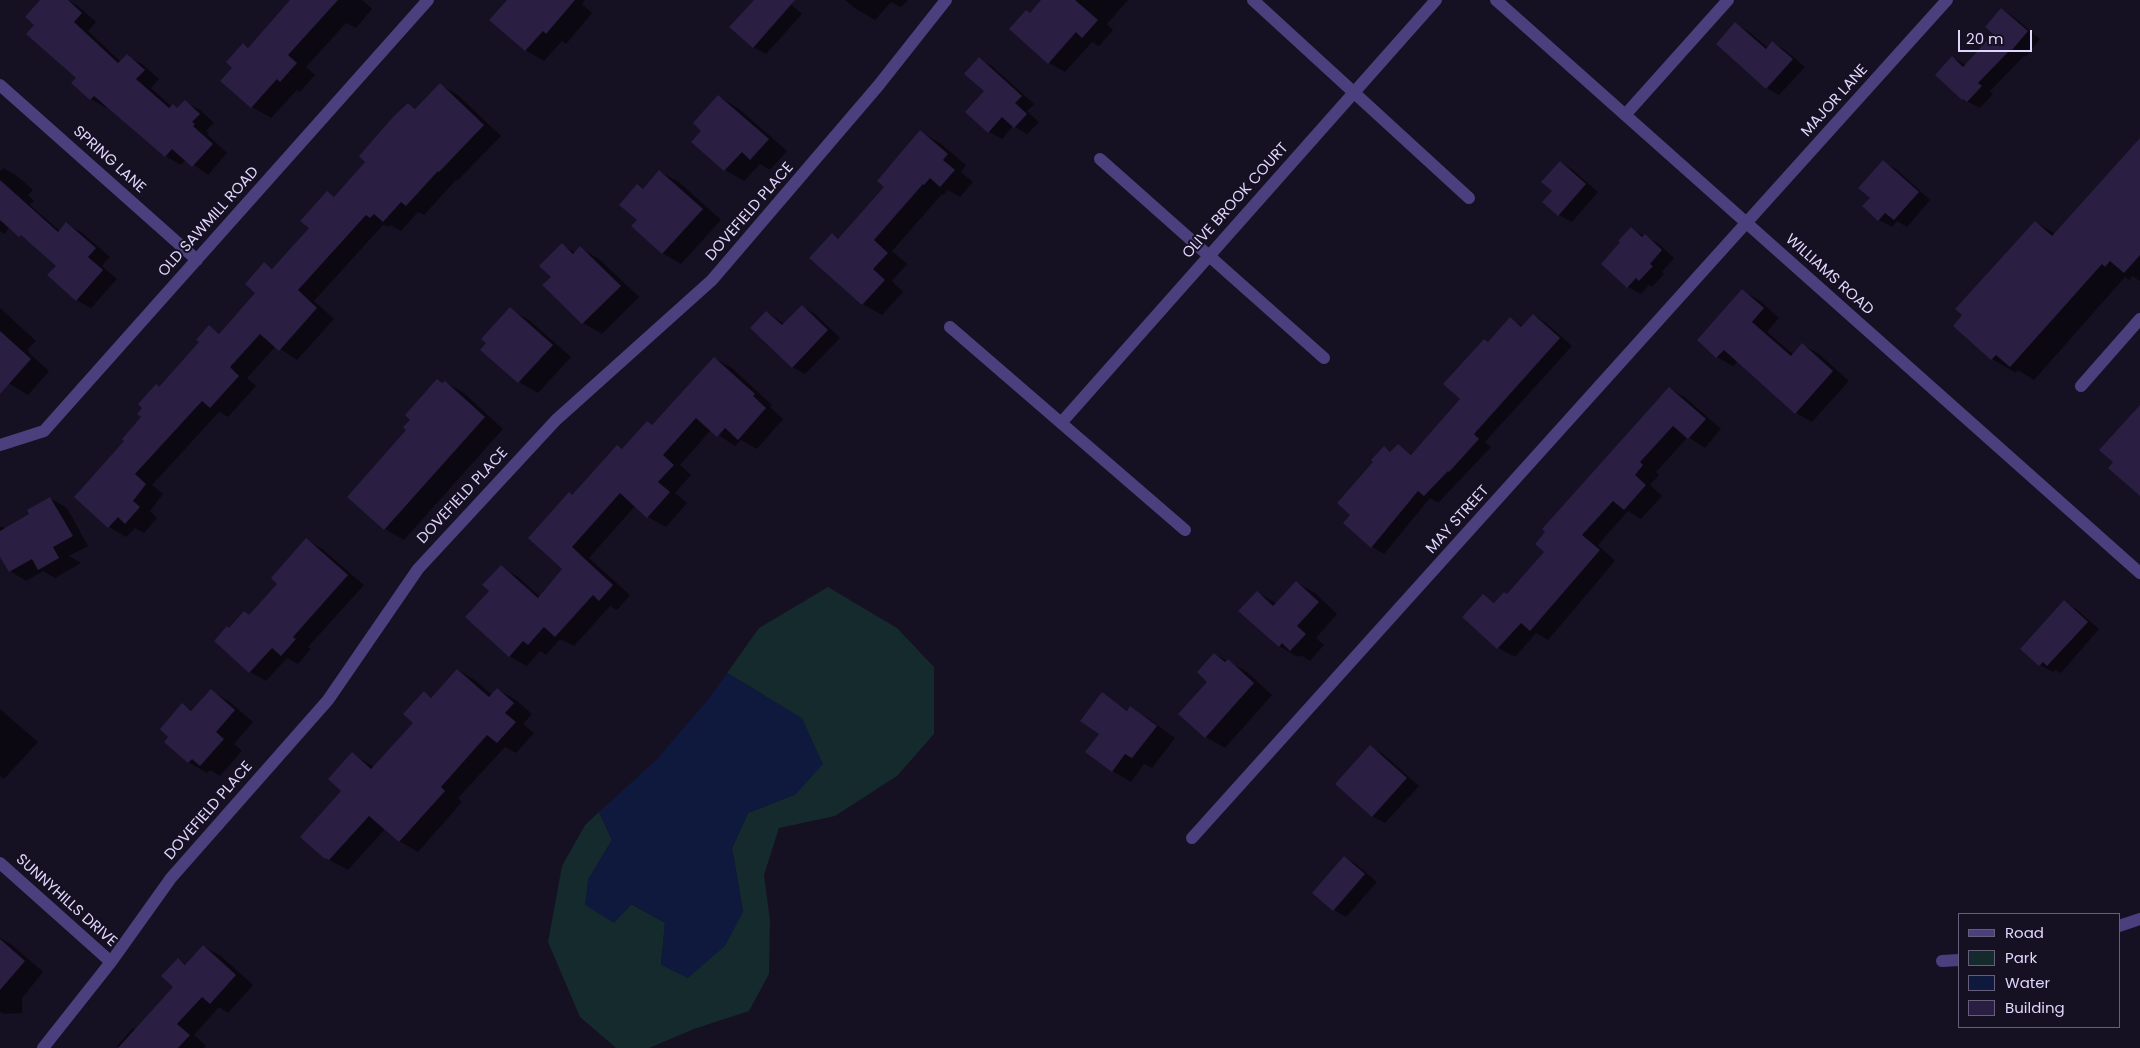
<!DOCTYPE html>
<html>
<head>
<meta charset="utf-8">
<style>
	body { margin:0 }
	#map { position:relative; width:2140px; height:1048px; overflow:hidden; background:#161023; font-family:Poppins,sans-serif }
	canvas { display:block }
	.legend { position:absolute; left:1958px; top:913px; width:162px; height:115px; box-sizing:border-box; background:#161023; border:1px solid #665f79; margin:0; padding:6px 9px; list-style:none; font-size:15px; color:#dfd6fb }
	.legend li { display:flex; align-items:center; gap:10px; height:25px }
	.legend b { width:25px; border:1px solid #665f79 }
	.scale { position:absolute; left:1958px; top:30px; width:74px; height:22px; box-sizing:border-box; border:2px solid #dfd6fb; border-top:0; padding-left:6px; font-size:15px; line-height:18px; white-space:nowrap; color:#dfd6fb; -webkit-text-stroke:4px #161023; paint-order:stroke }
</style>
</head>
<body>
<div id="map">
<canvas width="2140" height="1048"></canvas>
<ul class="legend">
<li><b style="height:6px;background:#4b407d"></b>Road</li>
<li><b style="height:14px;background:#142a2c"></b>Park</li>
<li><b style="height:14px;background:#0f193e"></b>Water</li>
<li><b style="height:14px;background:#2a1e42"></b>Building</li>
</ul>
<div class="scale">20 m</div>
</div>
<script>
const ctx = document.querySelector('canvas').getContext('2d');
ctx.lineJoin = 'round';
function fillPath(path, color) {
  ctx.fillStyle = color;
  ctx.fill(path, 'evenodd');
}
function shape(rows) {
  const path = new Path2D();
  for (const r of rows) {
    path.moveTo(r[0], r[1]);
    for (let i = 2; i < r.length; i += 2) path.lineTo(r[i], r[i + 1]);
  }
  return path;
}
function strokePath(path, color, width, dash) {
  ctx.strokeStyle = color;
  ctx.lineWidth = width;
  ctx.lineCap = dash ? 'butt' : 'round';
  ctx.setLineDash(dash || []);
  ctx.stroke(path);
}
function label(font, color, halo, rows, align = 'center') {
  ctx.font = font + ' Poppins,sans-serif';
  ctx.lineWidth = 4;
  ctx.setLineDash([]);
  ctx.textBaseline = 'middle';
  ctx.strokeStyle = halo;
  ctx.fillStyle = color;
  for (const [text, x, y, turn = 0] of rows) {
    ctx.save();
    ctx.translate(x, y);
    ctx.rotate((+turn || 0) * Math.PI / 180);
    ctx.textAlign = isNaN(turn) ? turn : align;
    if (halo) ctx.strokeText(text, 0, 0);
    ctx.fillText(text, 0, 0);
    ctx.restore();
  }
}
fillPath(shape([
	[828,587,897,628,934,667,934,734,897,776,835,816,779,828,764,875,770,920,769,974,749,1011,694,1029,649,1048,616,1048,580,1017,548,942,562,866,585,825,599,812,612,840,588,880,665,923,661,965,743,912,732,848,748,813,796,794,762,694,727,673,759,628]
]), '#142a2c');
fillPath(shape([
	[727,673,802,718,823,764,796,794,748,813,732,848,743,912,725,946,688,978,661,965,665,923,632,904,614,923,585,905,588,880,612,840,599,812,656,760,706,702]
]), '#0f193e');
fillPath(shape([
	[42,0,68,0,78,6,96,22,88,31,121,62,127,56,142,64,159,79,151,88,172,107,179,109,185,102,200,110,214,123,206,131,209,134,208,135,227,153,208,175,186,159,181,165,165,156,108,106,106,108,91,99,73,83,78,77,36,25],
	[290,0,362,0,372,9,356,28,346,23,306,67,315,75,300,92,297,90,271,118,252,107,222,81,233,68,243,45,250,48,291,1],
	[509,0,585,0,582,4,592,13,566,44,562,41,544,61,525,50],
	[756,0,786,0,802,14,766,54,753,47],
	[845,0,908,0,901,7,891,2,875,20,856,9],
	[1043,0,1128,0,1107,24,1113,30,1099,46,1092,42,1065,72,1049,63,1030,14],
	[2002,10,2014,17,2040,39,2026,57,2024,56,1990,91,1993,94,1980,108,1962,99,1953,58,1966,65,1994,34],
	[1735,24,1748,31,1768,48,1773,43,1785,50,1805,67,1779,95,1767,88],
	[979,59,992,66,1034,104,1027,111,1039,122,1027,134,1013,126,1002,139,989,132,985,91],
	[440,85,458,95,501,136,457,181,456,180,424,215,418,212,401,231,390,225,388,227,383,225,314,301,334,319,297,360,276,346,247,378,256,386,228,417,219,412,152,485,163,494,150,511,157,518,144,533,135,528,126,537,109,527,126,441,143,417,159,388,201,342,209,327,221,334,257,293,264,263,274,269,310,228,327,193,335,198,367,162,408,104,417,109],
	[719,97,738,108,787,151,770,170,760,164,744,181,725,170,693,142,703,131],
	[921,132,940,143,966,165,961,172,973,182,960,197,948,190,944,195,942,194,892,251,907,264,892,281,903,292,882,315,863,304,811,258,832,235,840,239,886,187],
	[2140,140,2140,281,2132,276,2130,280,2125,277,2034,380,2018,370,2016,373,1992,359,2035,222,2056,234],
	[1561,162,1573,170,1598,192,1572,222,1559,215,1544,202,1554,191],
	[1883,162,1896,169,1930,200,1907,227,1897,221,1892,227,1879,220,1872,198],
	[3,168,17,176,33,190,28,195,34,201,30,205,60,231,67,224,81,232,110,257,102,266,117,279,91,308,76,300,57,266,31,242,10,227,4,234,0,231,0,171],
	[660,172,679,182,721,220,681,264,662,253,638,186,644,190],
	[1631,229,1658,243,1674,258,1662,272,1664,274,1652,287,1649,285,1641,294,1628,287,1603,264],
	[562,245,576,253,580,248,599,259,639,297,602,334,583,323,544,285,552,277],
	[1742,291,1759,300,1779,318,1767,332,1794,355,1803,345,1819,354,1849,381,1812,422,1796,413,1738,361,1733,366,1717,357],
	[802,306,815,314,840,338,805,374,792,367,767,312,784,324],
	[0,308,36,341,28,349,29,353,49,371,28,395,4,380,0,380],
	[510,309,529,320,571,357,538,393,519,382,482,350],
	[1534,315,1546,323,1572,346,1485,442,1491,447,1438,503,1430,498,1384,554,1372,547,1352,515,1375,462,1384,448,1392,452,1398,445,1413,455,1462,399,1488,342,1510,319,1522,326],
	[714,358,732,368,772,405,770,407,783,419,757,449,741,440,735,446,711,430,680,465,691,475,675,493,687,503,666,527,648,517,635,506,589,558,630,595,617,610,610,606,574,646,560,639,546,655,540,651,527,666,509,656,490,590,501,567,518,577,540,597,564,569,572,496,617,446,623,449,653,426],
	[445,382,464,393,503,429,404,540,385,529,408,430],
	[1669,388,1686,398,1721,429,1705,448,1688,437,1656,472,1659,475,1650,485,1662,496,1641,519,1628,511,1598,545,1615,561,1548,640,1536,633,1515,657,1498,648,1464,617,1484,596,1496,603,1507,595,1546,552],
	[50,498,67,508,88,546,69,556,81,563,55,578,43,571,26,581,10,571,0,554,0,526,50,548],
	[306,540,322,549,364,585,308,647,311,649,298,664,287,658,266,681,250,672,230,629,250,616,279,583],
	[1296,582,1315,593,1337,614,1316,638,1324,645,1310,661,1301,655,1298,657,1279,646,1240,611,1257,592,1277,604],
	[2064,602,2076,609,2099,629,2061,673,2055,670,2053,672,2040,665,2022,649],
	[1215,654,1247,672,1272,695,1225,748,1206,737,1209,682],
	[458,670,476,681,492,695,497,689,516,700,532,714,523,724,534,733,516,753,505,747,458,798,462,802,418,852,399,841,385,829,348,870,326,858,353,754,375,768,415,722,424,693,433,698],
	[211,691,230,702,253,722,234,744,242,751,220,776,210,770,207,773,188,762,170,737,183,705,193,711],
	[1102,694,1129,711,1130,708,1149,719,1175,738,1152,768,1144,764,1131,782,1112,771,1101,734],
	[0,709,38,742,4,779,0,776],
	[1370,747,1383,754,1419,786,1385,823,1372,816],
	[1344,857,1356,864,1377,882,1346,917,1334,910],
	[0,938,12,945,43,972,22,998,22,1013,4,1014,0,1012],
	[203,946,221,956,253,985,228,1013,219,1007,194,1035,206,1046,204,1048,119,1048,117,1046,133,1028,136,1029,175,987,178,959,187,965]
]), '#0007');
fillPath(shape([
	[40,0,68,0,82,13,74,22,118,63,127,54,145,70,136,79,169,108,173,104,177,108,185,100,200,114,192,122,195,124,193,126,213,144,192,167,172,149,165,157,94,96,90,100,71,83,76,78,26,34,34,25,25,17],
	[290,0,338,0,288,55,297,63,280,82,277,79,251,108,220,81,232,68,226,62,243,43,248,48],
	[507,0,575,0,546,34,543,31,525,51,489,20],
	[754,0,795,0,753,48,729,27],
	[1041,0,1075,0,1098,20,1082,38,1076,32,1048,64,1009,29,1026,10,1030,13],
	[2001,8,2028,31,2012,50,2011,49,1978,83,1982,86,1967,102,1963,99,1962,100,1935,75,1952,56,1963,67,1993,34,1985,27],
	[1735,22,1766,49,1772,41,1793,59,1766,89,1716,44],
	[979,57,1022,96,1015,103,1027,114,1014,128,1002,117,988,133,965,112,984,91,964,74],
	[440,83,484,125,439,172,438,171,406,206,401,202,383,222,374,214,370,218,366,215,298,290,317,308,279,351,260,334,230,367,239,376,210,408,202,401,135,474,146,484,133,501,140,507,125,524,118,517,108,528,74,497,124,441,122,439,141,417,137,414,142,408,138,404,156,384,159,387,199,342,196,340,209,325,219,334,255,293,245,284,264,262,272,269,309,228,300,221,327,191,334,197,365,162,359,156,394,116,408,103,415,109],
	[718,95,769,139,750,160,742,152,724,171,691,142,701,131,693,123],
	[920,130,948,154,943,160,955,170,940,187,930,178,924,185,923,184,874,240,888,253,873,269,885,280,862,305,809,258,832,233,838,239,884,187,877,181],
	[2140,138,2140,255,2124,273,2110,261,2105,267,2102,264,2010,367,1996,355,1991,360,1953,326,1962,315,1955,309,2035,221,2052,236],
	[1883,160,1919,192,1894,220,1885,213,1878,221,1862,206,1870,198,1858,188],
	[1560,161,1586,184,1558,216,1542,202,1552,191,1541,182],
	[659,170,703,209,662,254,631,226,637,220,619,205,637,184,643,189],
	[0,180,58,232,66,222,96,248,88,257,103,270,76,301,47,275,56,266,21,235,19,237,0,220],
	[1631,227,1642,237,1645,234,1662,250,1650,264,1653,266,1639,281,1636,278,1627,288,1601,264,1620,242,1618,241],
	[562,243,573,254,580,246,621,286,582,324,542,285,551,277,539,266],
	[1742,289,1764,308,1752,322,1791,356,1802,343,1833,371,1795,414,1724,350,1716,358,1697,340],
	[802,305,828,330,792,368,750,328,766,311,782,325],
	[510,307,553,345,518,383,480,350,486,343,481,339],
	[1533,314,1560,338,1474,434,1479,439,1449,472,1448,471,1424,496,1418,491,1371,548,1343,523,1350,515,1337,503,1373,462,1371,460,1384,446,1390,452,1398,444,1411,455,1460,399,1443,384,1484,339,1488,342,1510,317,1521,327],
	[0,331,31,359,0,394],
	[714,357,755,394,753,396,766,408,738,440,725,428,717,437,696,418,663,455,674,465,658,482,670,492,647,518,620,493,572,547,613,585,599,601,593,595,555,637,544,627,528,645,523,641,509,657,465,617,489,591,482,585,501,565,538,598,562,569,528,538,569,492,572,495,617,445,622,449,647,421,652,425],
	[437,379,442,383,445,381,485,417,384,530,347,497,406,430,403,427,410,420,405,415],
	[1669,387,1706,419,1688,439,1673,426,1640,462,1643,465,1635,475,1646,485,1624,510,1613,501,1582,535,1600,550,1530,631,1521,623,1497,649,1462,617,1483,594,1494,603,1504,592,1507,594,1544,552,1535,544,1545,532,1542,529],
	[2140,405,2140,496,2108,468,2113,462,2099,450],
	[50,497,73,536,53,547,59,558,38,570,32,559,9,572,0,557,0,531,29,514,27,510],
	[306,538,348,575,293,637,296,639,281,656,272,648,249,673,214,641,227,626,229,628,244,611,249,615,277,584,271,578],
	[1296,581,1319,602,1297,626,1306,634,1290,651,1282,643,1279,647,1238,611,1257,591,1273,606],
	[2064,600,2088,622,2047,666,2043,662,2039,666,2020,649],
	[1214,653,1225,662,1228,659,1254,683,1205,738,1178,714,1207,682,1197,672],
	[457,669,489,697,497,688,514,703,505,713,516,722,497,743,487,735,441,787,445,791,399,842,369,816,329,860,326,858,325,859,300,837,341,791,328,779,352,752,371,769,413,723,403,714,424,691,431,698],
	[211,689,235,710,216,732,224,739,200,766,192,759,188,763,164,742,168,737,160,729,182,703,191,711],
	[1102,692,1127,711,1130,706,1157,726,1132,758,1125,754,1112,772,1085,752,1099,734,1080,721],
	[1370,745,1407,778,1372,817,1335,784],
	[1344,856,1365,874,1333,911,1312,893],
	[0,939,25,961,0,990],
	[203,945,236,975,210,1004,202,997,177,1024,190,1035,178,1048,118,1048,173,987,161,976,178,958,185,965]
]), '#2a1e42');
strokePath(shape([
	[1253,0,1469,198],
	[1496,0,2140,573],
	[0,85,197,260],
	[1625,115,1728,0],
	[1100,159,1324,358],
	[950,327,1185,530],
	[2081,386,2140,319],
	[1061,423,1436,0],
	[0,445,44,431,428,0],
	[1192,838,1947,0],
	[0,863,111,962],
	[2119,926,2140,919],
	[1942,961,1959,960],
	[43,1048,111,962,171,878,328,700,418,569,556,420,712,280,878,86,946,0]
]), '#4b407d', 12);
label('15px', '#dfd6fb', '#161023', [
	["MAJOR LANE",1835,101,-48],
	["SPRING LANE",109,160,42],
	["OLIVE BROOK COURT",1236,201,-48],
	["DOVEFIELD PLACE",750,212,-49],
	["OLD SAWMILL ROAD",209,222,-48],
	["WILLIAMS ROAD",1829,275,42],
	["DOVEFIELD PLACE",463,496,-47],
	["MAY STREET",1458,520,-48],
	["DOVEFIELD PLACE",209,811,-49],
	["SUNNYHILLS DRIVE",66,901,42]
]);
</script>
</body>
</html>
